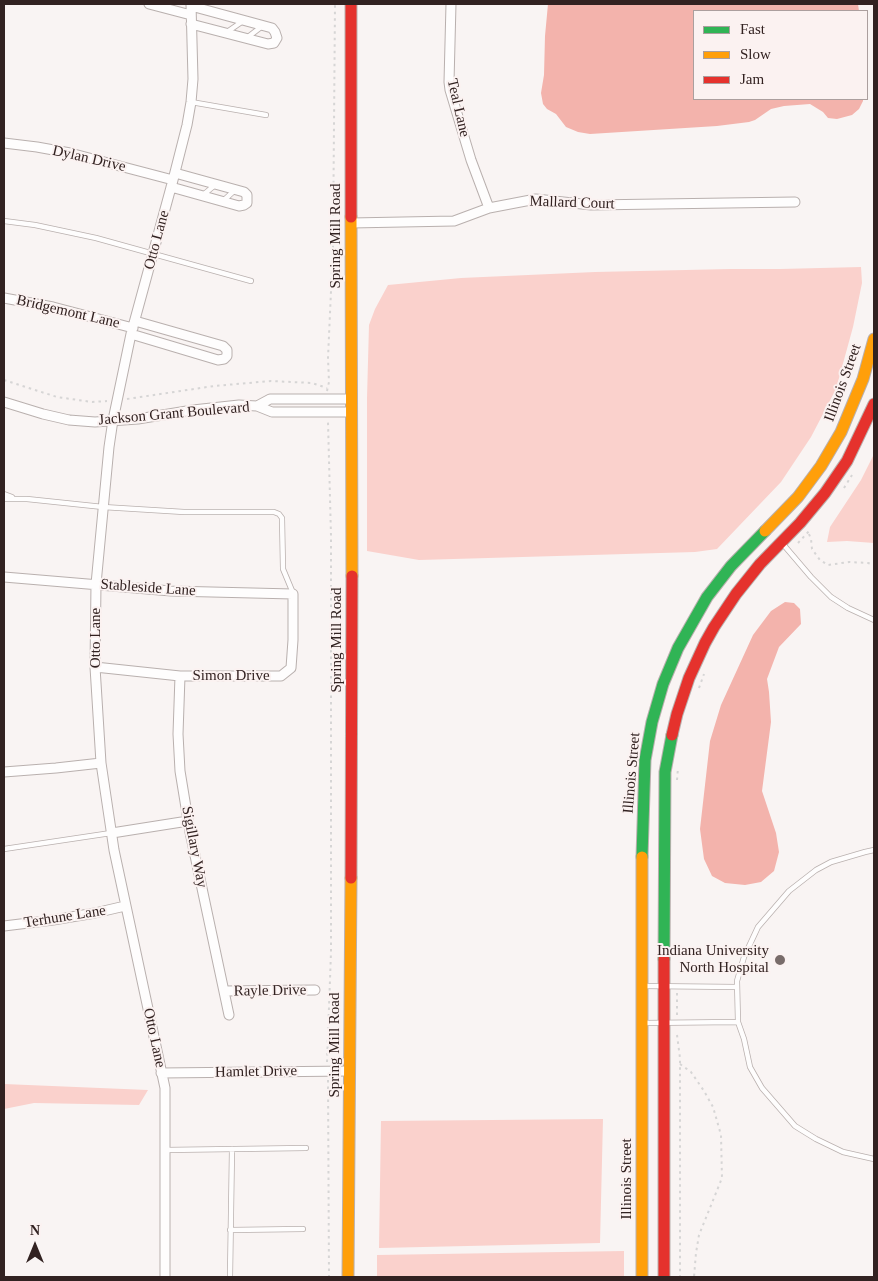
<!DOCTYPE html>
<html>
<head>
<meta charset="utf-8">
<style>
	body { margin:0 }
	#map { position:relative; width:878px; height:1281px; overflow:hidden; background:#f9f4f3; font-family:Georgia,serif }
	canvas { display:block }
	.frame { position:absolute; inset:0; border:5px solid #322221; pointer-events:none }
	.legend { position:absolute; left:693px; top:10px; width:175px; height:90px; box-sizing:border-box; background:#fbf2f1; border:1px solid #ab9f9e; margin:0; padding:6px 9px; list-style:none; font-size:15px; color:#322221 }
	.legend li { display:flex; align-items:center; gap:10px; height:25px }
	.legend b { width:25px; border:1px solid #ab9f9e }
	.north { position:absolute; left:10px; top:1221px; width:50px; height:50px; -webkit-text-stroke:4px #fbf2f1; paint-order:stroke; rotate:0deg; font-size:14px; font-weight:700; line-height:20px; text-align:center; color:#322221 }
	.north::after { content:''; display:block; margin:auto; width:18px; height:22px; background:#322221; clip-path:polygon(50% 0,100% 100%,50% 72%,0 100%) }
</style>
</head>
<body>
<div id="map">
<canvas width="878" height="1281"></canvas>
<div class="frame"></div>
<ul class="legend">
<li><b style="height:6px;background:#30b455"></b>Fast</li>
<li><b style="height:6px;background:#ff9f0a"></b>Slow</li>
<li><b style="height:6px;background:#e5322d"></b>Jam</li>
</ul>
<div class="north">N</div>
</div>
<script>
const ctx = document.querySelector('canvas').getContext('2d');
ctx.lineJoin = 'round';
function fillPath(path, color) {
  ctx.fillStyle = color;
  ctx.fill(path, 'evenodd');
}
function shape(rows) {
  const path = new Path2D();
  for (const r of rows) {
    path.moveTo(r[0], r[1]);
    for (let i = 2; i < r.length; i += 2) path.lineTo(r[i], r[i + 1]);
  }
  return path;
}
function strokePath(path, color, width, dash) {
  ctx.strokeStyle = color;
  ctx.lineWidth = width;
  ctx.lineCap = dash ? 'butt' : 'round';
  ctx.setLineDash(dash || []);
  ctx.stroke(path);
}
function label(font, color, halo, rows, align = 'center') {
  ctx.font = font + ' Georgia,serif';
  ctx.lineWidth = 4;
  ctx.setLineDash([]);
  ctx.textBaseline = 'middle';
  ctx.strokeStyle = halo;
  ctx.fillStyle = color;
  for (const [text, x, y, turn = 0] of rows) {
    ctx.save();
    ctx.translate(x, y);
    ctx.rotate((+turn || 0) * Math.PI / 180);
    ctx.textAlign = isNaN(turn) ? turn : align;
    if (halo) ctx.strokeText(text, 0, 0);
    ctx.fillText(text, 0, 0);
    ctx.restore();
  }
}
fillPath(shape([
	[861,267,862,283,853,327,836,389,811,437,781,482,717,549,695,552,419,560,367,551,367,398,369,325,375,309,388,285,461,278,595,272,731,269,780,269],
	[874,454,874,543,847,541,827,542,830,527,861,480],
	[4,1084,148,1090,139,1105,34,1103,4,1109],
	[603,1119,600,1243,379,1248,381,1121],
	[624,1251,624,1277,377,1277,377,1255]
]), '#fad1cc');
fillPath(shape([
	[548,4,858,4,859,11,694,11,694,99,863,99,863,101,859,109,852,115,837,119,828,118,823,112,810,104,784,106,771,109,755,120,749,122,717,126,590,134,578,132,566,127,556,114,547,109,543,104,541,93,544,75,545,36],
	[785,602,794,603,800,609,801,624,779,647,767,679,769,692,771,722,762,791,776,833,779,852,774,871,761,882,745,885,725,883,712,876,704,859,700,829,710,741,721,705,753,635,771,611]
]), '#f3b3ac');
const lane = shape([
	[227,32,243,21],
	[248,37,261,27],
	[191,102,266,115],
	[203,195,215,185],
	[223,201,235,190],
	[4,221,35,225,96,238,251,281],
	[4,494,12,497],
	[4,499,27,499,103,507,184,512,274,512,279,514,282,518,283,569,293,593],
	[782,543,811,577,831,597,848,608,874,620],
	[4,849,111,833],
	[874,850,865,852,831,862,816,870,789,891,758,927,744,957,737,981,738,1022,744,1039,750,1067,762,1088,795,1126,816,1139,843,1152,874,1159],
	[644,986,737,987],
	[643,1023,738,1022],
	[165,1150,306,1148],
	[230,1230,303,1229],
	[230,1277,232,1149]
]);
const street = shape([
	[149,4,191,15],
	[451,4,449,82,450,90,471,160,489,208],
	[191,6,272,28,275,32,277,38,274,43,268,44,191,24],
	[4,143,37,147,70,153,173,180],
	[171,187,239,206,244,205,247,203,247,195,244,192,175,173],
	[351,223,454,221,489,208,536,199,591,205,795,202],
	[4,298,53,307,133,328],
	[131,334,218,360,224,359,227,356,227,350,223,346,135,321],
	[4,402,43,414,69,420,95,422,138,419,193,410,239,405,257,406,272,412,351,412],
	[257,406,270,399,352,399],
	[4,577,171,591,293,594,293,640,291,668,281,676,180,676,95,667],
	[180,676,178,734,180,771,190,832,229,1015],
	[4,772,56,768,101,763],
	[112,833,188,821],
	[4,926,53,920,95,913,125,906],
	[224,991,315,990],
	[161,1073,350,1071],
	[165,1277,165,1088,114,850,101,763,95,667,96,584,109,447,113,420,131,334,173,180,187,125,191,102,193,79,191,4]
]);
const fast = shape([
	[642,857,645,760,652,722,663,684,678,648,707,597,731,566,765,531],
	[664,959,665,772,672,735]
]);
const slow = shape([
	[351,217,352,576],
	[765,531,798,497,821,466,841,432,863,379,874,339],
	[642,857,642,1277],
	[348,1277,351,878]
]);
const jam = shape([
	[351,4,351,217],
	[672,735,677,714,689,678,705,643,714,627,736,594,760,564,800,523,825,493,847,461,874,404],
	[351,878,352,576],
	[664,959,664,1277]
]);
strokePath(lane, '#b9b0ae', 6);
strokePath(street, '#b9b0ae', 11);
strokePath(fast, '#b9b0ae', 13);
strokePath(slow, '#b9b0ae', 13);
strokePath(jam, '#b9b0ae', 13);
strokePath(shape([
	[4,380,57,397,92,402,107,401],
	[327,391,329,382,328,358,333,247,335,4],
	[127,399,214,386,271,381,312,383,327,388],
	[844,488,852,475],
	[809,534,811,539,812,549,820,560,828,565,849,562,868,563,874,565],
	[798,543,810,530],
	[699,688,704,674],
	[677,780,678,768],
	[677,1015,677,992],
	[677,1035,680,1058,680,1277],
	[327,1062,331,952,331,536,328,422],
	[680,1064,691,1072,704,1091,713,1107,721,1135,722,1178,699,1235,696,1253,694,1277],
	[328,1080,329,1277]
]), '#d6d5d5', 2, [2.5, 4]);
strokePath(lane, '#fefdfd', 4.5);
strokePath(street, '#fefdfd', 9);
strokePath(fast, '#30b455', 11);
strokePath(slow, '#ff9f0a', 11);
strokePath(jam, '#e5322d', 11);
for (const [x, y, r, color] of [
	[780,960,6,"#786c6a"]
]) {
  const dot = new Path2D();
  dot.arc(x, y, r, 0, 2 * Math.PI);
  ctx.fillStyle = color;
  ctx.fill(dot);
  strokePath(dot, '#fbf2f1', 2);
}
label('15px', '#322221', '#fbf2f1', [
	["Teal Lane",458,108,77],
	["Dylan Drive",89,159,13],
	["Mallard Court",572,203,2],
	["Spring Mill Road",336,236,-90],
	["Otto Lane",157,240,-75],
	["Bridgemont Lane",68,312,13],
	["Illinois Street",843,383,-70],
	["Jackson Grant Boulevard",174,414,-5],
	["Stableside Lane",148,588,4],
	["Otto Lane",96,638,-90],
	["Spring Mill Road",337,640,-90],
	["Simon Drive",231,676],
	["Illinois Street",632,773,-85],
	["Sigillary Way",194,847,79],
	["Terhune Lane",65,917,-9],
	["Rayle Drive",270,991,-1],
	["Otto Lane",154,1038,78],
	["Spring Mill Road",335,1045,-90],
	["Hamlet Drive",256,1072,-1],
	["Illinois Street",627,1179,-90]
]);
label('15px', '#322221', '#fbf2f1', [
	["Indiana University",769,951],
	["North Hospital",769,968]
], 'right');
</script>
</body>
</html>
